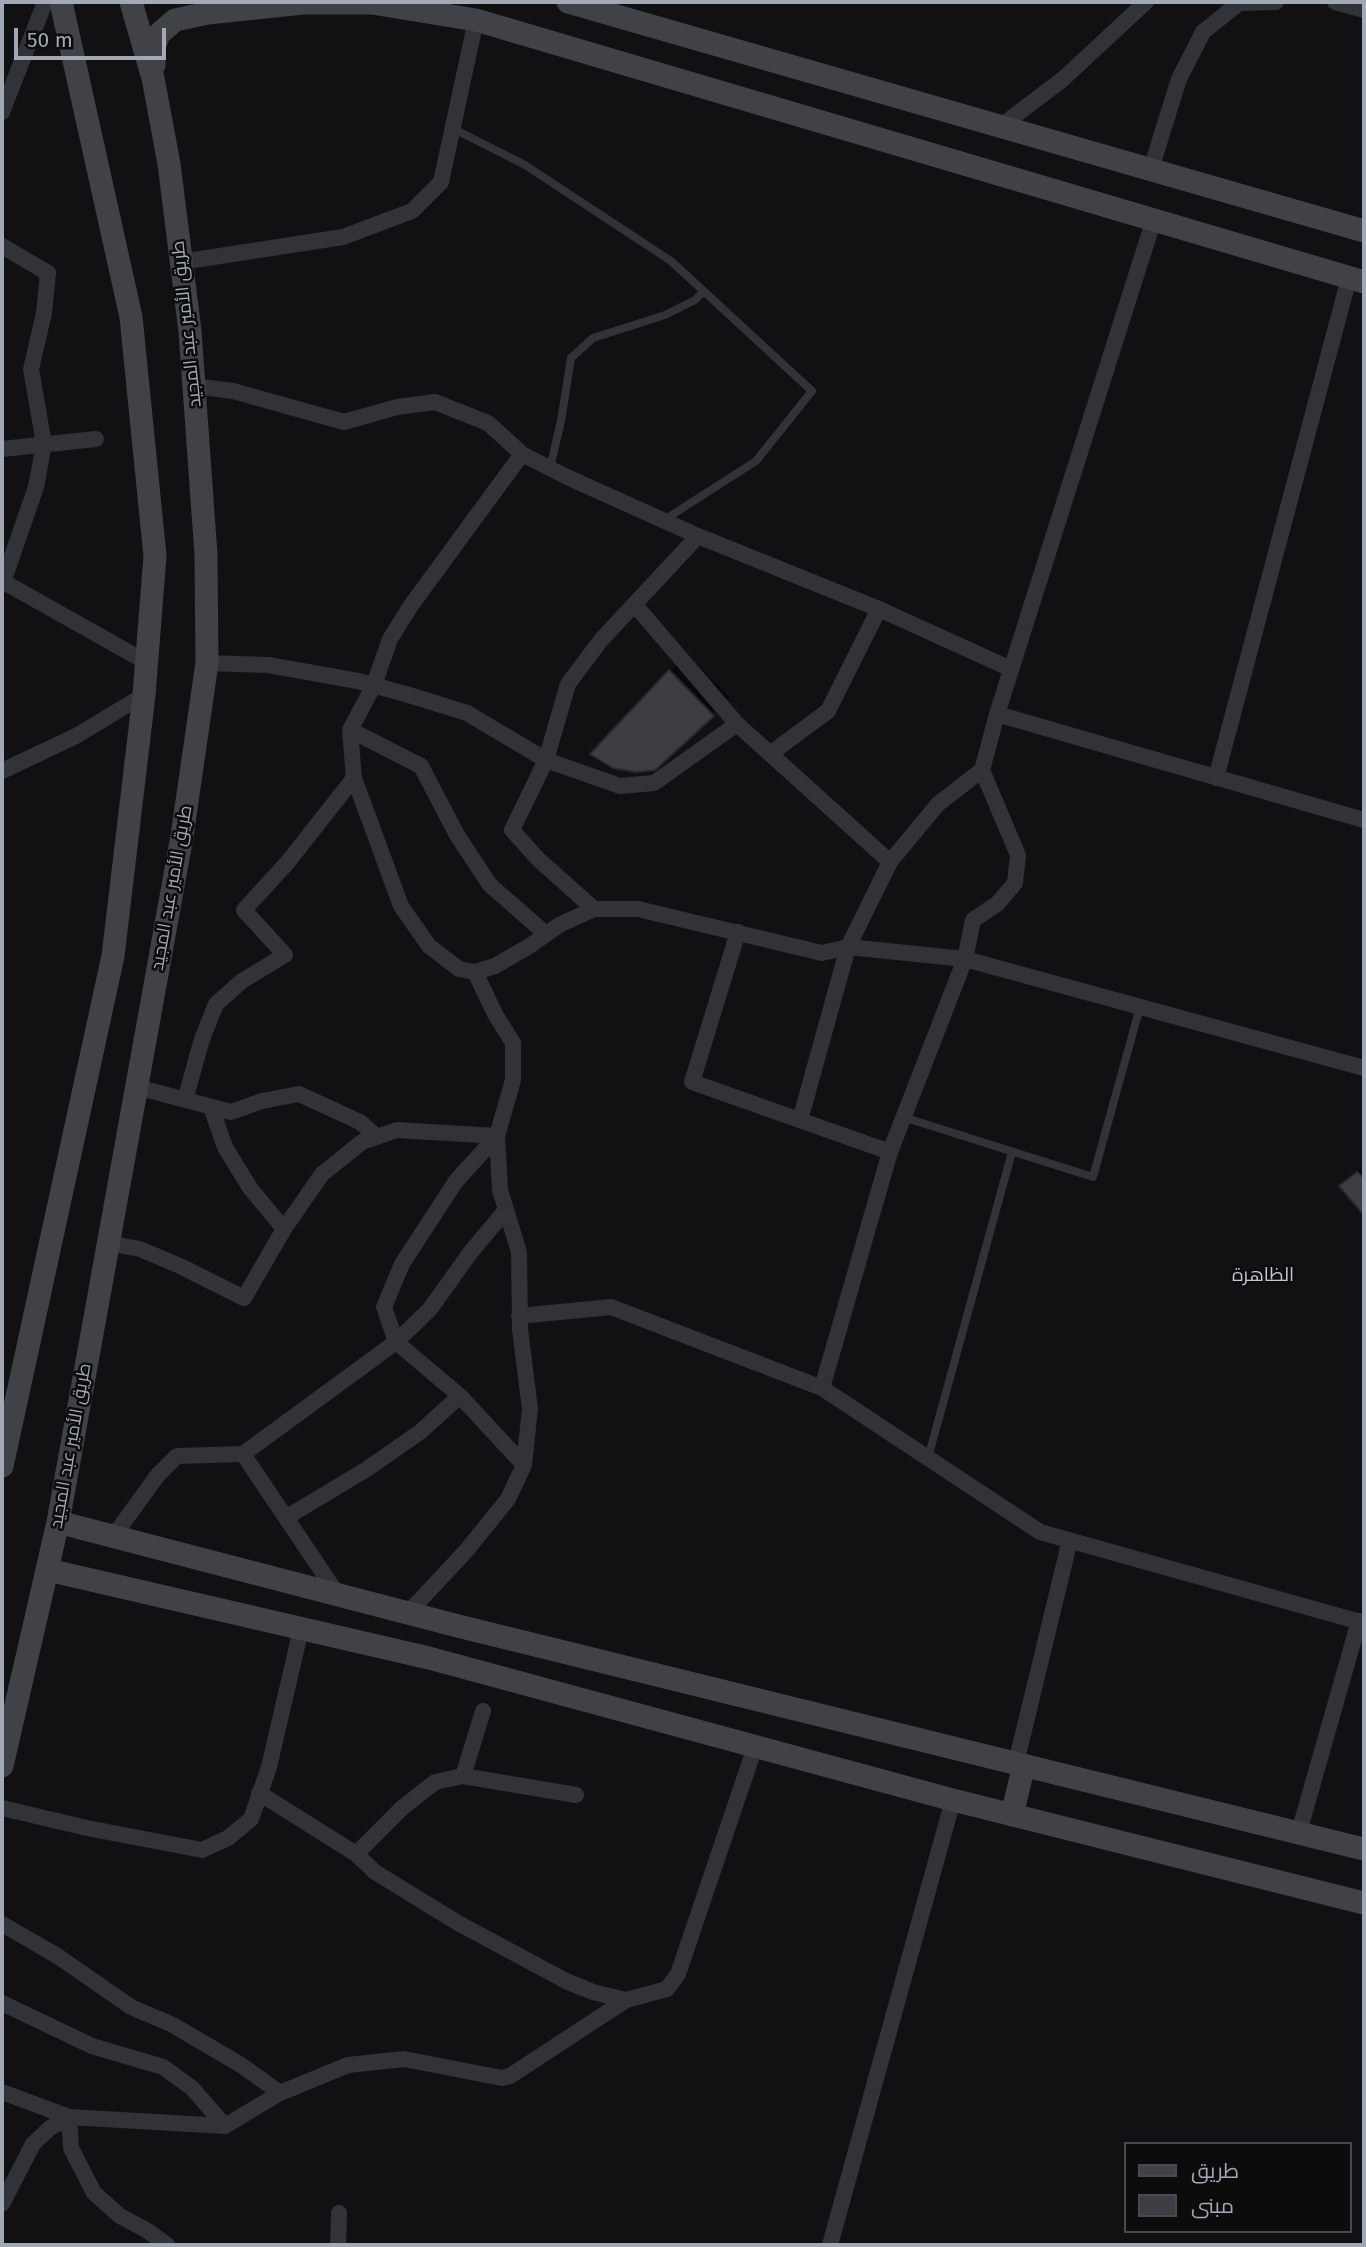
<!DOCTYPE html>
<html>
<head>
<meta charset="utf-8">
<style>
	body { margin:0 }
	#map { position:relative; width:1366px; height:2247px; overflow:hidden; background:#111113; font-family:"Fira Sans",Cairo,sans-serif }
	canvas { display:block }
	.frame { position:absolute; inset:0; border:4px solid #a2a8b4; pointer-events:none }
	.legend { position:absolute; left:1124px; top:2142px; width:228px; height:91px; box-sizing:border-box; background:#0c0c0d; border:2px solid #484a50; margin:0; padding:9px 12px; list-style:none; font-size:21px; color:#a2a8b4 }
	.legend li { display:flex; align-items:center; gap:14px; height:35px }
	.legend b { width:35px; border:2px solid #484a50 }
	.scale { position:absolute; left:14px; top:28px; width:152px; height:32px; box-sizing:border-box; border:4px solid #a2a8b4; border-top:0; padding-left:9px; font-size:21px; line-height:24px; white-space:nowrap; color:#a2a8b4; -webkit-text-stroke:5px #0c0c0d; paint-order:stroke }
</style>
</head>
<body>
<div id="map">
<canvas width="1366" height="2247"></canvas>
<div class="frame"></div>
<ul class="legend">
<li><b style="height:9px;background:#404248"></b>طريق</li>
<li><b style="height:19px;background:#3d3e43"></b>مبنى</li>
</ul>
<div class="scale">50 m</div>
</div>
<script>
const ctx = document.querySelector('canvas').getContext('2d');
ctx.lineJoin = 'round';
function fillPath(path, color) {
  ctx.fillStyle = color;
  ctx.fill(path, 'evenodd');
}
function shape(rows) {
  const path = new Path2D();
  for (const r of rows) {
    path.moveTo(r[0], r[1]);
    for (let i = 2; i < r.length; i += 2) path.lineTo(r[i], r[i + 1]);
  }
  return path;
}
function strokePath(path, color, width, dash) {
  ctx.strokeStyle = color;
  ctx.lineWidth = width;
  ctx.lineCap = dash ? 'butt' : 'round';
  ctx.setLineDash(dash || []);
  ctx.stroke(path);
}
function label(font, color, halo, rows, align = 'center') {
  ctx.font = font + ' "Fira Sans",Cairo,sans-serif';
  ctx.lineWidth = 5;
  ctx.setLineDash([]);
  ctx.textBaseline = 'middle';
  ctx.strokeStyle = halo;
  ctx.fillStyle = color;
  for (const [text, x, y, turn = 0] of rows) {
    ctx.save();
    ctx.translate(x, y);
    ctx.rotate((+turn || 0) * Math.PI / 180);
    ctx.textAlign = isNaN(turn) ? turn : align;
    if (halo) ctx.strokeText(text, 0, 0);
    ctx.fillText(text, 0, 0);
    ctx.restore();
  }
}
fillPath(shape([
	[687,655,730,697,654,768,670,672],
	[1364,1165,1364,1212,1342,1186]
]), '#0007');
const building = shape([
	[669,670,714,716,655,770,636,772,613,768,590,754,669,670],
	[1357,1172,1364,1178,1364,1215,1339,1186,1357,1172]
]);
fillPath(building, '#3d3e43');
strokePath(building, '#2b2b2f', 2);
strokePath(shape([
	[452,128,525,165,671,261,812,391,756,461,664,520],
	[550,468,561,421,571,358,593,338,665,315,695,300,704,291],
	[903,1117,1093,1177,1140,1007],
	[928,1458,1012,1152]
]), '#323338', 8);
strokePath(shape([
	[1335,2,1364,10],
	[2,112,45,2],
	[1001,126,1063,79,1146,2],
	[1151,169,1179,79,1203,32,1239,3,1276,2],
	[2,246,48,273,44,313,31,369,44,444,36,487,3,582],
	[181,262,343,237,412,211,441,182,476,20],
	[194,386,233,391,344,422,397,407,435,402,488,423,522,454,567,477,698,536,879,609,1011,669],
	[2,449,96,439],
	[522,454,412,604,390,639,374,685,350,730,354,778,401,906,429,946,459,969,475,972,495,966,531,945,559,925,594,909,638,909,822,953,848,947,965,959,1364,1068],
	[2,581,146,662],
	[635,605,737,724,890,862],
	[207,663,268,665,358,681,409,695,467,713,546,760,620,786,654,783,737,724],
	[997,714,1364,820],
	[350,730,421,766,457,835,490,885,546,934],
	[770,754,828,711,879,609],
	[2,771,76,736,144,695],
	[1216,778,1349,278],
	[594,909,538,859,512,830,546,760,568,684,601,640,698,536],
	[738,932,692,1082,890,1152,965,959,973,920,997,904,1015,883,1018,855,982,770,997,714,1154,219],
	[137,1087,231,1112,262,1101,299,1094,360,1122,377,1137],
	[185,1100,202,1039,216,1004,242,981,285,955,244,910,287,863,354,778],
	[211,1107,225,1147,250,1188,284,1229],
	[800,1120,848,947,890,862,938,804,982,770],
	[497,1136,456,1181,402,1264,384,1307,396,1342,460,1396,524,1465],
	[890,1152,822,1388,1040,1532,1364,1623],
	[108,1243,140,1249,180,1266,244,1298,284,1229,322,1174,362,1142,397,1130,497,1136],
	[519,1316,611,1307,822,1388],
	[243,1454,338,1595],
	[287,1517,367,1469,420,1432,460,1396],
	[113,1537,157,1476,177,1456,243,1454,396,1342,430,1309,470,1253,506,1210],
	[408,1613,466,1551,508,1499,524,1465,530,1409,520,1329,519,1252,500,1190,497,1136,513,1080,513,1043,495,1014,475,972],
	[1016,1763,1070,1540],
	[463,1776,483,1711],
	[259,1793,356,1854,375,1872,458,1923,566,1981,593,1992,626,2000,667,1989,678,1974,755,1747],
	[2,1808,87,1828,202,1850,228,1838,251,1819,269,1767,301,1629],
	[1299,1832,1359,1621],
	[356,1854,402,1808,435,1782,463,1776,576,1795],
	[2,1924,59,1957,131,2007,173,2025,241,2065,280,2093],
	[2,2003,92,2046,163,2067,192,2088,225,2126],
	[2,2092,69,2117,71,2148,94,2193,120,2216,148,2231,167,2245],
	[2,2204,33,2144,50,2128,69,2117,225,2126,280,2093,348,2065,404,2059,502,2078,510,2076,626,2000],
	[338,2245,339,2213],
	[830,2245,953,1800]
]), '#323338', 16);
strokePath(shape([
	[568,2,1364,231],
	[154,65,154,47,159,34,175,20,208,13,303,3,372,3,476,20,1364,282],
	[2,1466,113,956,144,695,155,556,131,317,61,2],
	[58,1522,458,1626,1364,1849],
	[48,1570,429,1658,953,1800,1364,1903],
	[2,1766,58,1522,182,836,207,663,206,555,190,331,169,164,153,78,131,2],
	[1012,1815,1024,1765]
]), '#404248', 23);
label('18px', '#a2a8b4', '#0c0c0d', [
	["طريق الأمير عبد المجيد",187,324,-96],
	["طريق الأمير عبد المجيد",172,888,-80],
	["طريق الأمير عبد المجيد",71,1446,-80]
]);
label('19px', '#c3c7d0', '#0c0c0d', [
	["الظاهرة",1263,1276]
]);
</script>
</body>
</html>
